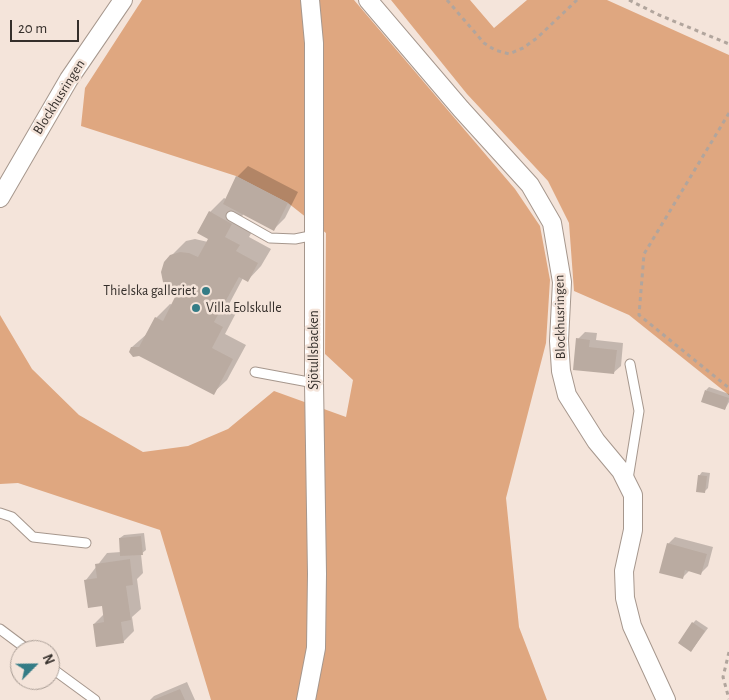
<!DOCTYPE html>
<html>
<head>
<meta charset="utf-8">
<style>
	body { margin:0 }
	#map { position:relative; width:729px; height:700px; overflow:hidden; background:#f4e4da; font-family:"Alegreya Sans",sans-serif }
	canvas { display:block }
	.north { position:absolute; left:10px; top:640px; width:50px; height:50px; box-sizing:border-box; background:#f4e4da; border:1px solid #a89c94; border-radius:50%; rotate:67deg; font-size:14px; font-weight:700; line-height:20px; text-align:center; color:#352f2b }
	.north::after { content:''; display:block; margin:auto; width:18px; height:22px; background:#347c86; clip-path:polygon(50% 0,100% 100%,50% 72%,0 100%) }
	.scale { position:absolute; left:10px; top:20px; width:69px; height:22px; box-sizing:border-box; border:2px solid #352f2b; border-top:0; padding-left:6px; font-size:15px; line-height:18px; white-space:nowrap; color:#352f2b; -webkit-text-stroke:4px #f4e4da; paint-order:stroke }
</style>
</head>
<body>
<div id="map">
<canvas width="729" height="700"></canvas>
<div class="north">N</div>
<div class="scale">20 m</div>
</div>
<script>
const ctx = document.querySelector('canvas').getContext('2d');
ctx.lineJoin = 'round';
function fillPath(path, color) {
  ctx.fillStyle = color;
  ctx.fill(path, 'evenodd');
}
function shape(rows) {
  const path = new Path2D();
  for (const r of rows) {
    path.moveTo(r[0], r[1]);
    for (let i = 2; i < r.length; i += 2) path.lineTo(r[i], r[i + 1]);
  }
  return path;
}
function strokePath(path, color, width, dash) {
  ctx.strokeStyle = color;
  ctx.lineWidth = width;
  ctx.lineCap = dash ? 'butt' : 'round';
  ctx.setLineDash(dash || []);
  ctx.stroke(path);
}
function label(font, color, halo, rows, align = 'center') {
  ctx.font = font + ' "Alegreya Sans",sans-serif';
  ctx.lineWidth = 5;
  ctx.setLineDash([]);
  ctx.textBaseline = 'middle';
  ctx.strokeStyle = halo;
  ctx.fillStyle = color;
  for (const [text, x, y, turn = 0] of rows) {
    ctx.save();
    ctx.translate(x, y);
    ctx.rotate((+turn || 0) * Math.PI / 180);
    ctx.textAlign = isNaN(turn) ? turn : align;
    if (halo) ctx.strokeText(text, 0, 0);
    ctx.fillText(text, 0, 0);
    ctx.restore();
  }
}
fillPath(shape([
	[142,0,354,0,515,189,540,226,550,280,546,343,506,498,519,627,547,700,211,700,160,530,18,483,0,484,0,315,32,369,79,415,143,452,188,446,228,429,274,391,346,417,353,380,325,354,326,233,288,203,236,176,81,126,85,88],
	[391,0,470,0,494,28,527,0,607,0,729,55,729,395,629,315,574,291,569,223,548,181,467,94]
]), '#dfa780');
fillPath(shape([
	[248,166,298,192,285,218,274,229,244,213,238,223,253,230,249,237,271,249,261,266,248,280,243,278,227,308,236,313,225,334,246,345,227,380,213,393,132,347,148,333,156,318,170,304,173,305,178,295,165,262,186,241,195,239,208,242,210,212,224,198,226,199,237,177],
	[585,332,597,333,596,340,623,343,621,366,613,373,578,339],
	[709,387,729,394,729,402,725,409,706,390],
	[702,472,710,473,708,488,704,492,699,476],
	[144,533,146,550,141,554,143,573,137,579,141,609,132,617,134,631,123,642,94,624,104,614,103,605,86,580,107,553,121,552,120,538,124,535],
	[675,537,713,547,708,566,701,573,690,570,682,578,668,544],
	[696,620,708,628,694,647,693,623],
	[187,682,195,700,150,700,154,696]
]), '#0003');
fillPath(shape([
	[236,176,288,203,274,231,223,204],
	[209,211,232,224,225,237,240,245,236,251,258,263,248,282,239,277,214,322,223,327,212,348,233,359,214,395,139,356,133,357,129,352,131,347,139,347,155,317,163,321,176,295,163,282,161,272,164,262,170,255,180,252,189,253,198,257,208,239,197,233],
	[576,338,590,340,589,347,617,350,614,374,573,370],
	[705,390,729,398,725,410,701,402],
	[698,475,707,476,705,493,696,492],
	[141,536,143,555,120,556,119,538],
	[667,543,707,554,701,575,685,570,683,579,659,573],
	[130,559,133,585,126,586,131,620,121,622,124,643,96,647,93,624,104,622,102,606,88,608,84,580,97,578,95,564],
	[692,622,705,631,691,652,678,643],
	[180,689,185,700,153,700]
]), '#baaba1');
const service = shape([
	[231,216,270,238,295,239,315,235],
	[255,372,314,383],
	[628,479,639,411,630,364],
	[0,513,12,517,33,537,86,543],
	[0,629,28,650],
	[50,667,95,700]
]);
const minor = shape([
	[368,0,461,109,530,185,552,223,562,282,559,341,561,371,567,395,596,441,621,471,633,495,633,530,624,571,625,598,632,626,666,700],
	[0,198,69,79,123,0],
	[306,700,316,648,317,574,314,383,314,43,310,0]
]);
strokePath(service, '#a6978d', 11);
strokePath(minor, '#a6978d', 20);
strokePath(shape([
	[447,0,484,43,495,50,509,54,523,48,537,38,577,0],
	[629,0,659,15,729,44],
	[729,113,644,254,639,315,729,388],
	[729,652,723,677,729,699]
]), '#b1a59d', 3, [4, 4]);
strokePath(service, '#fff', 9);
strokePath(minor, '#fff', 18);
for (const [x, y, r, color] of [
	[206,291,5,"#347c86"],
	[196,308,5,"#347c86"]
]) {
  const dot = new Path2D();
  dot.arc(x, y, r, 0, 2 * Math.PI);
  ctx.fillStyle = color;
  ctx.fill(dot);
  strokePath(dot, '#f4e4da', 2);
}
label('14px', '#352f2b', '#f4e4da', [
	["Blockhusringen",59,97,-58],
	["Blockhusringen",560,317,-91],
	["Sjötullsbacken",314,350,-90]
]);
label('14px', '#352f2b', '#f4e4da', [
	["Thielska galleriet",196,291],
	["Villa Eolskulle",206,308,"left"]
], 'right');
</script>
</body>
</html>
